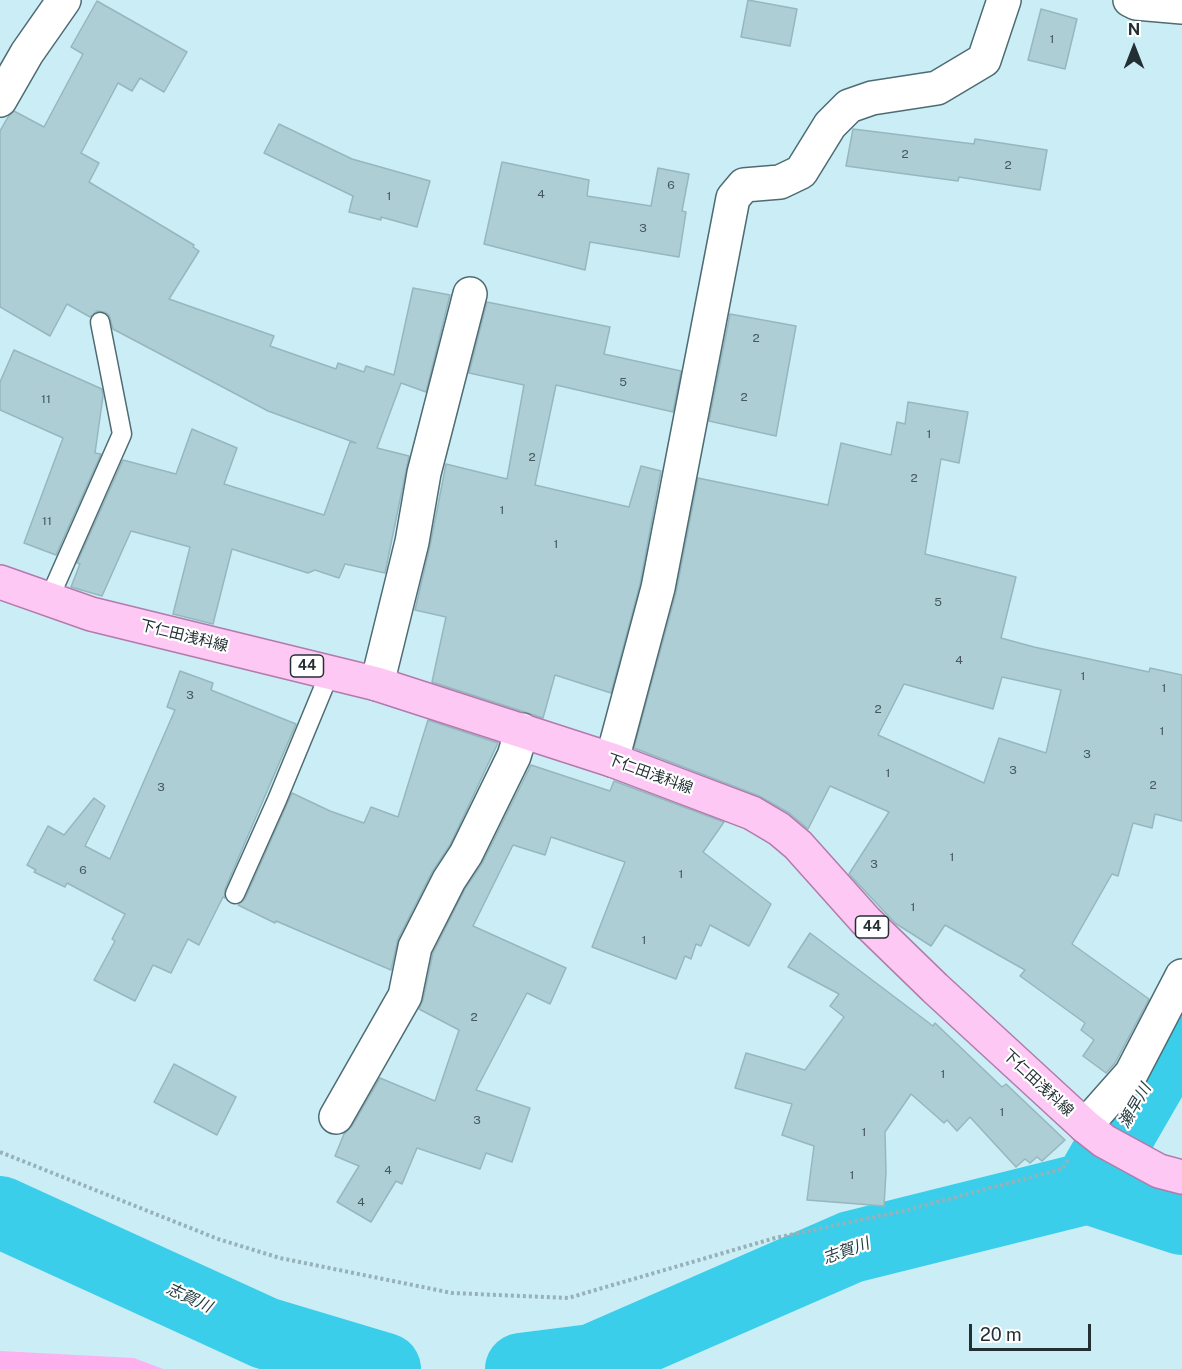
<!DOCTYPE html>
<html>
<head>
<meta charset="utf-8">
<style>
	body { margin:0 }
	#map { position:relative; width:1182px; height:1369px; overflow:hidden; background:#cbedf5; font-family:"Public Sans",sans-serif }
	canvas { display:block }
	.north { position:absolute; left:1104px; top:18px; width:60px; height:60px; -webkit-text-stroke:4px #fff; paint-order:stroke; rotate:0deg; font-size:16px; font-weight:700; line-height:24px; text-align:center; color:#233033 }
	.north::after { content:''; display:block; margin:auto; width:21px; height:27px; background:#233033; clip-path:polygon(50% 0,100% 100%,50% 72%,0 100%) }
	.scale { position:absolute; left:969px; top:1324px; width:122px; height:27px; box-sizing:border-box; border:3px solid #233033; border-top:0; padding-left:8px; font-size:18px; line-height:21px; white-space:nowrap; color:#233033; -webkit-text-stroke:4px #fff; paint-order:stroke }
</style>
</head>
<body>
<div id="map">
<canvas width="1182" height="1369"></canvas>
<div class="north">N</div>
<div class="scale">20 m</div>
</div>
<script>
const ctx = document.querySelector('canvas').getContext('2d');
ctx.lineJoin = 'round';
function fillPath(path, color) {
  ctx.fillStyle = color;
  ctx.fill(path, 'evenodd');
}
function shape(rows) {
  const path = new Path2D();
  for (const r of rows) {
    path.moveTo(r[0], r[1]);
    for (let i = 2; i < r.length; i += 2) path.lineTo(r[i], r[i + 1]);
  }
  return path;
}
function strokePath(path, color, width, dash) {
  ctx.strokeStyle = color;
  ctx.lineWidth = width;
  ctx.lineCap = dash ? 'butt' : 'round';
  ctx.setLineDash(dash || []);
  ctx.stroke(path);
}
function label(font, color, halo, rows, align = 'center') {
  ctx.font = font + ' "Public Sans","Noto Sans JP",sans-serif';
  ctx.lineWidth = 4.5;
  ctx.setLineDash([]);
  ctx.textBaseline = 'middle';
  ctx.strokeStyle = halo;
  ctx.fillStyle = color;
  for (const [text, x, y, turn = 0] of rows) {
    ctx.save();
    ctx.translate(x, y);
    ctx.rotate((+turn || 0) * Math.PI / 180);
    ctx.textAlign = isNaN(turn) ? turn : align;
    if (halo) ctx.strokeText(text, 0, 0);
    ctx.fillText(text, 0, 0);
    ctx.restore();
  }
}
fillPath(shape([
	[0,1351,134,1358,163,1369,0,1369]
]), '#feb1ed');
strokePath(shape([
	[1088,1188,1182,1025],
	[0,1212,265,1333,385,1369],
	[521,1369,592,1360,851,1247,1088,1188,1182,1219]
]), '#3aceea', 72);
const building = shape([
	[748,0,797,9,790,46,741,37,748,0],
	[97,1,187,52,164,92,140,78,132,91,118,83,81,153,99,163,89,182,194,245,193,247,199,251,169,299,274,336,270,346,336,369,338,363,364,372,366,366,394,375,413,288,450,295,426,392,401,383,377,448,409,456,385,573,345,564,339,578,315,570,308,573,232,549,213,624,173,614,190,547,131,531,102,596,71,587,80,564,77,563,123,460,176,474,192,429,237,448,224,484,324,515,350,442,356,443,268,411,113,329,109,315,104,312,97,311,90,317,67,304,50,336,0,307,0,131,8,117,14,111,44,127,83,54,71,47,97,1],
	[1041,9,1077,19,1065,69,1028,60,1041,9],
	[279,124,352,159,430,181,417,227,381,217,381,220,349,212,353,196,264,153,279,124],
	[853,129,974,144,975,139,1047,150,1040,190,959,177,958,181,846,166,853,129],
	[502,162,589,180,587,196,651,206,658,168,689,174,682,211,686,212,679,257,590,242,585,270,484,244,502,162],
	[487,302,610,327,604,354,681,371,673,412,556,385,535,485,629,507,641,466,661,471,640,584,611,693,555,675,543,718,432,682,446,617,415,610,430,546,446,464,507,479,524,385,469,373,487,302],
	[730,314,796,326,776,436,709,421,730,314],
	[14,350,102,389,103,396,95,453,101,454,56,555,24,543,63,438,0,410,0,382,14,350],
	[908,402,968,412,959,463,941,459,925,554,1016,577,1001,638,1034,647,1149,672,1150,668,1182,675,1182,821,1155,814,1152,828,1133,823,1118,876,1112,874,1072,944,1149,999,1115,1063,1106,1073,1083,1056,1094,1040,1081,1030,1085,1023,1020,976,1025,970,945,925,931,946,895,923,849,874,889,812,830,786,808,829,789,813,759,796,634,748,676,593,698,478,828,505,841,443,891,455,897,422,905,424,908,402],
	[1002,677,1061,690,1046,753,999,738,984,783,878,735,904,684,993,709,1002,677],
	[180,671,213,683,211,690,296,724,225,889,225,898,223,897,199,945,188,939,171,973,153,965,135,1001,94,980,115,941,112,939,125,914,67,883,65,887,34,872,36,870,27,865,48,826,64,835,94,798,105,806,85,846,110,859,175,710,167,707,180,671],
	[428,720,498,743,450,845,432,872,398,939,391,970,276,921,275,923,238,905,245,899,292,793,330,811,364,823,371,807,398,817,428,720],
	[531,765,610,791,614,781,724,822,703,852,771,904,749,946,710,925,701,946,696,944,691,959,685,956,676,979,592,947,625,862,551,837,545,855,513,845,473,926,566,968,550,1004,527,993,476,1090,530,1108,512,1162,486,1153,480,1169,417,1148,402,1184,396,1181,371,1222,337,1202,359,1166,335,1156,344,1134,352,1126,380,1078,435,1101,459,1030,419,1009,423,1000,433,953,465,889,483,862,531,765],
	[810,933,933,1026,935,1023,1002,1087,1006,1084,1065,1140,1042,1161,1037,1157,1030,1163,1025,1159,1016,1167,970,1117,957,1131,947,1120,944,1123,911,1094,885,1132,886,1172,884,1206,807,1200,814,1146,782,1135,792,1104,735,1088,746,1053,805,1070,844,1017,830,1006,839,994,788,967,810,933],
	[174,1064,236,1097,217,1135,154,1102,174,1064]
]);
fillPath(building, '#adced5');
strokePath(building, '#96b7be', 1.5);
const service = shape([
	[49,599,122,434,100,322],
	[235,894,277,800,330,672]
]);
const minor = shape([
	[1130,0,1136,3,1182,7],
	[0,100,27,53,64,0],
	[377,684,412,542,424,473,470,294],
	[612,760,658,588,733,198,744,185,780,182,801,172,830,125,849,106,872,98,937,88,984,60,1004,0],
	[336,1117,405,996,415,947,449,880,466,854,514,756,522,730],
	[1085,1126,1131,1074,1182,976]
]);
const primary = shape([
	[0,582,91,614,377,684,612,760,752,813,779,829,798,845,866,921,935,988,1085,1126,1104,1141,1159,1171,1182,1177]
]);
strokePath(service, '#4e6c73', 21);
strokePath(minor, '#4e6c73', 36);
strokePath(primary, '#b17bab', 36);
strokePath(shape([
	[0,1152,218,1239,280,1258,452,1293,568,1298,775,1238,903,1211,1062,1169,1068,1160]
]), '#96b1b8', 4, [3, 3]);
strokePath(service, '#fff', 18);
strokePath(minor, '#fff', 33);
strokePath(primary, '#fec8f4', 33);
label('12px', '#46585c', null, [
	["1",1052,39],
	["2",905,154],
	["2",1008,165],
	["6",671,185],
	["4",541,194],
	["1",389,196],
	["3",643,228],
	["2",756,338],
	["5",623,382],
	["2",744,397],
	["11",46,399],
	["1",929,434],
	["2",532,457],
	["2",914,478],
	["1",502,510],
	["11",47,521],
	["1",556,544],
	["5",938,602],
	["4",959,660],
	["1",1083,676],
	["1",1164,688],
	["3",190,695],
	["2",878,709],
	["1",1162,731],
	["3",1087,754],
	["3",1013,770],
	["1",888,773],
	["2",1153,785],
	["3",161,787],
	["1",952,857],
	["3",874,864],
	["6",83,870],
	["1",681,874],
	["1",913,907],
	["1",644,940],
	["2",474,1017],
	["1",943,1074],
	["1",1002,1112],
	["3",477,1120],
	["1",864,1132],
	["4",388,1170],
	["1",852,1175],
	["4",361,1202]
]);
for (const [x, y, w] of [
	[307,666,33],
	[872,927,33]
]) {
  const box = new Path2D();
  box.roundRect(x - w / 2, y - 11, w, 22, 4.5);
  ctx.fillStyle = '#fff';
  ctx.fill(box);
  strokePath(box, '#233033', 1.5);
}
label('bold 14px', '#233033', null, [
	["44",307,666],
	["44",872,927]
]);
label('15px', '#233033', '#fff', [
	["下仁田浅科線",184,636,14],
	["下仁田浅科線",650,774,20],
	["下仁田浅科線",1038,1083,43]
]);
label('italic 16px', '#243c41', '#fff', [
	["瀬早川",1135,1106,-60],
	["志賀川",846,1251,-20],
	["志賀川",189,1298,25]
]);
</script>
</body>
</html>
